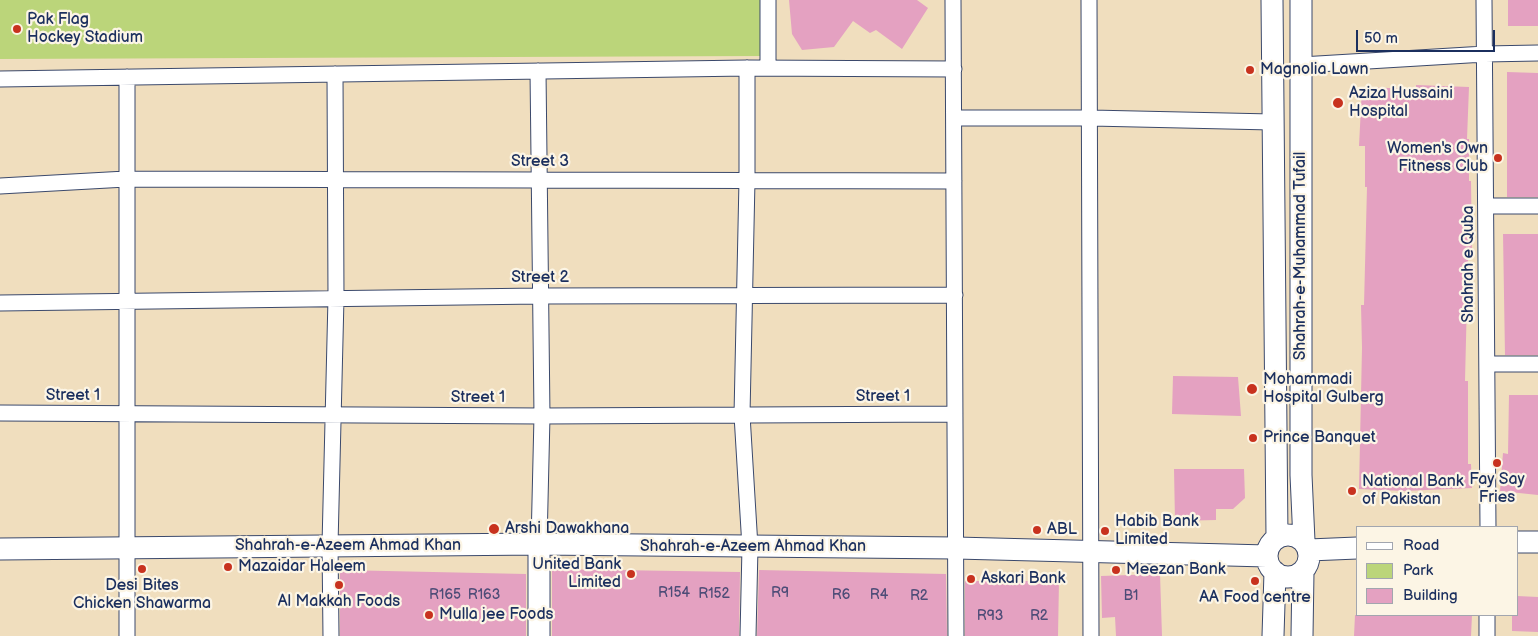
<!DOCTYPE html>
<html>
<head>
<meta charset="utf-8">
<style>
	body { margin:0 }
	#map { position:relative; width:1538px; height:636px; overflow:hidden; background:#f0debe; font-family:"Balsamiq Sans",sans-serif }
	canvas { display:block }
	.legend { position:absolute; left:1356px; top:526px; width:162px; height:90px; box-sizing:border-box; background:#fcf5e5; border:1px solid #a2a6af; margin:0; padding:6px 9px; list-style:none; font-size:15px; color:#1b2f5e }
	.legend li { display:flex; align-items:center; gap:10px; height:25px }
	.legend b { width:25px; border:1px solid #a2a6af }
	.scale { position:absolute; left:1356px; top:30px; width:139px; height:22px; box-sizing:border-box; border:2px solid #1b2f5e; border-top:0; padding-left:6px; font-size:15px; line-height:18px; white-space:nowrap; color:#1b2f5e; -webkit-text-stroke:4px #fcf5e5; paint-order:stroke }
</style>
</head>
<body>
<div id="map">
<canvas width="1538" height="636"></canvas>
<ul class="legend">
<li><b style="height:6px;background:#fff"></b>Road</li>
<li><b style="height:14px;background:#bbd57a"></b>Park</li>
<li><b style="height:14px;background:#e4a1c1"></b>Building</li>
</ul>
<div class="scale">50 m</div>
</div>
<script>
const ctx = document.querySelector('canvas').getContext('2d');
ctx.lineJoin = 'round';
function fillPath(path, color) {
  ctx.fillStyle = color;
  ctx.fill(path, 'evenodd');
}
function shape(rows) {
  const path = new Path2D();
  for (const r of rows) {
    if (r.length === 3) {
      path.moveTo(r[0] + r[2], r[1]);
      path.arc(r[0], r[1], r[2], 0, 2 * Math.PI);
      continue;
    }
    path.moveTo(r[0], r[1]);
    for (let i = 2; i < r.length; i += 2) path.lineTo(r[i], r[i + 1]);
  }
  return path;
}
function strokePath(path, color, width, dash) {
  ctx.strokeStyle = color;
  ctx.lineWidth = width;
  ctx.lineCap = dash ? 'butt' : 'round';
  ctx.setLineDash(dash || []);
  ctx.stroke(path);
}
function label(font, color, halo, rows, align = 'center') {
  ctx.font = font + ' "Balsamiq Sans",sans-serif';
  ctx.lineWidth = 4.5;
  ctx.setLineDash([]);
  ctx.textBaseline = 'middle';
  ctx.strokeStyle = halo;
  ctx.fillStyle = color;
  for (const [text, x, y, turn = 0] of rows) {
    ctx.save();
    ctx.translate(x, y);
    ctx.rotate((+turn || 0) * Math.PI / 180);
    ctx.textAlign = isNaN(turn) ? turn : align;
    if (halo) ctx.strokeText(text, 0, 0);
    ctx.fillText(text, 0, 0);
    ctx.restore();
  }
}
fillPath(shape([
	[0,0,761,0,761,56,0,59]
]), '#bbd57a');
fillPath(shape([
	[789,0,917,0,928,8,902,49,876,30,870,33,853,21,834,47,802,50,792,34],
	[1508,0,1538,0,1538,26,1508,26],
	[1507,72,1538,73,1538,197,1507,197],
	[1416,85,1469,87,1467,139,1469,139,1469,181,1471,181,1472,258,1468,258,1465,381,1468,381,1468,464,1471,464,1472,488,1404,491,1359,489,1362,348,1361,305,1364,305,1367,187,1365,187,1365,146,1359,146,1362,87,1416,89],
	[1503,234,1538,234,1538,355,1505,355],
	[1173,376,1238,377,1241,416,1172,414],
	[1509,395,1538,395,1538,495,1500,491,1503,453,1508,454],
	[1174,469,1244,469,1245,498,1233,509,1216,509,1216,520,1175,521],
	[552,569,740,572,739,636,552,636],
	[340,570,526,574,526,636,340,636],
	[759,570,946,574,947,636,757,636],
	[1160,574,1162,636,1116,636,1115,617,1102,618,1101,576],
	[965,581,1059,581,1058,636,965,636],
	[1517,596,1538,597,1538,632,1512,631,1512,615,1517,615],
	[1355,615,1472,615,1471,636,1354,636]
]), '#e4a1c1');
const street = shape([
	[953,0,956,636],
	[1089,0,1091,636],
	[1484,0,1488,527],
	[1301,65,1485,54,1538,53],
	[747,68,747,180,742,415,750,547,748,636],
	[768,68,768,0],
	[538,71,542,416,539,544],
	[0,79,747,68,954,69],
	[954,118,1091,118,1272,122],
	[0,186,126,179,954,181],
	[1486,206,1538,206],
	[0,303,540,296,955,295],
	[1487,364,1538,364],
	[0,413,542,416,955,414],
	[127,636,127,77],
	[331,636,330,545,336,298,335,74],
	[1487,636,1487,615]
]);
const secondary = shape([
	[1272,0,1277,537],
	[1301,0,1301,475,1304,541],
	[1288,556,21],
	[1517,542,1538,542],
	[0,549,539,544,956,548,1267,556],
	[1309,550,1357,548],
	[539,636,539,544],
	[1273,636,1275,572],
	[1302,636,1303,572]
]);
strokePath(street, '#3b496c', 17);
strokePath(secondary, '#3b496c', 23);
strokePath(street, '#fff', 15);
strokePath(secondary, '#fff', 21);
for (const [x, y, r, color] of [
	[17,29,5,"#c8321e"],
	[1250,70,5,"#c8321e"],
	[1338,103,6,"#c8321e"],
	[1498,158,5,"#c8321e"],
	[1252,389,6,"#c8321e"],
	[1253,438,5,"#c8321e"],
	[1497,463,5,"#c8321e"],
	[1352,491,5,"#c8321e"],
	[494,529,6,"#c8321e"],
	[1037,530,5,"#c8321e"],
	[1105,531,5,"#c8321e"],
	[228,567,5,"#c8321e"],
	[142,569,5,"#c8321e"],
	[1116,570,5,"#c8321e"],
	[631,574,5,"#c8321e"],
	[971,579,5,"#c8321e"],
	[1255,581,5,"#c8321e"],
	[339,585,5,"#c8321e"],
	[429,615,5,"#c8321e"]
]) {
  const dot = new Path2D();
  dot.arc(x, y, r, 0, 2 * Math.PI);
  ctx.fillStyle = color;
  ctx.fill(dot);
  strokePath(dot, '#fcf5e5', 2);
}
label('14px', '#4d4c77', null, [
	["R154",674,593],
	["R9",780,593],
	["R152",714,594],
	["R165",445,595],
	["R163",484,595],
	["R6",841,595],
	["R4",879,595],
	["R2",919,596],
	["B1",1131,596],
	["R93",990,616],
	["R2",1039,616]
]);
label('16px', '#1b2f5e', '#fcf5e5', [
	["Pak Flag",27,20],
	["Hockey Stadium",27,38],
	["Magnolia Lawn",1260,70],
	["Aziza Hussaini",1349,94],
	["Hospital",1349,112],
	["Women's Own",1488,149,"right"],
	["Fitness Club",1488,167,"right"],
	["Mohammadi",1263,380],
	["Hospital Gulberg",1263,398],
	["Prince Banquet",1263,438],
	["Fay Say",1497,480,"center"],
	["Fries",1497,498,"center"],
	["National Bank",1362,482],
	["of Pakistan",1362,500],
	["Habib Bank",1115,522],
	["Limited",1115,540],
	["Arshi Dawakhana",505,529],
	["ABL",1047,530],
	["United Bank",621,565,"right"],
	["Limited",621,583,"right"],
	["Mazaidar Haleem",238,567],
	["Meezan Bank",1126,570],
	["Askari Bank",981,579],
	["Desi Bites",142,586,"center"],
	["Chicken Shawarma",142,604,"center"],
	["AA Food centre",1255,598,"center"],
	["Al Makkah Foods",339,602,"center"],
	["Mulla jee Foods",439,615]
], 'left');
label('16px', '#1b2f5e', '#fcf5e5', [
	["Street 3",540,162],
	["Shahrah-e-Muhammad Tufail",1301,256,-90],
	["Shahrah e Quba",1469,264,-90],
	["Street 2",540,278],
	["Street 1",73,396],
	["Street 1",883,397],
	["Street 1",478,398],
	["Shahrah-e-Azeem Ahmad Khan",348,546],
	["Shahrah-e-Azeem Ahmad Khan",753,547]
]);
</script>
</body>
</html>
